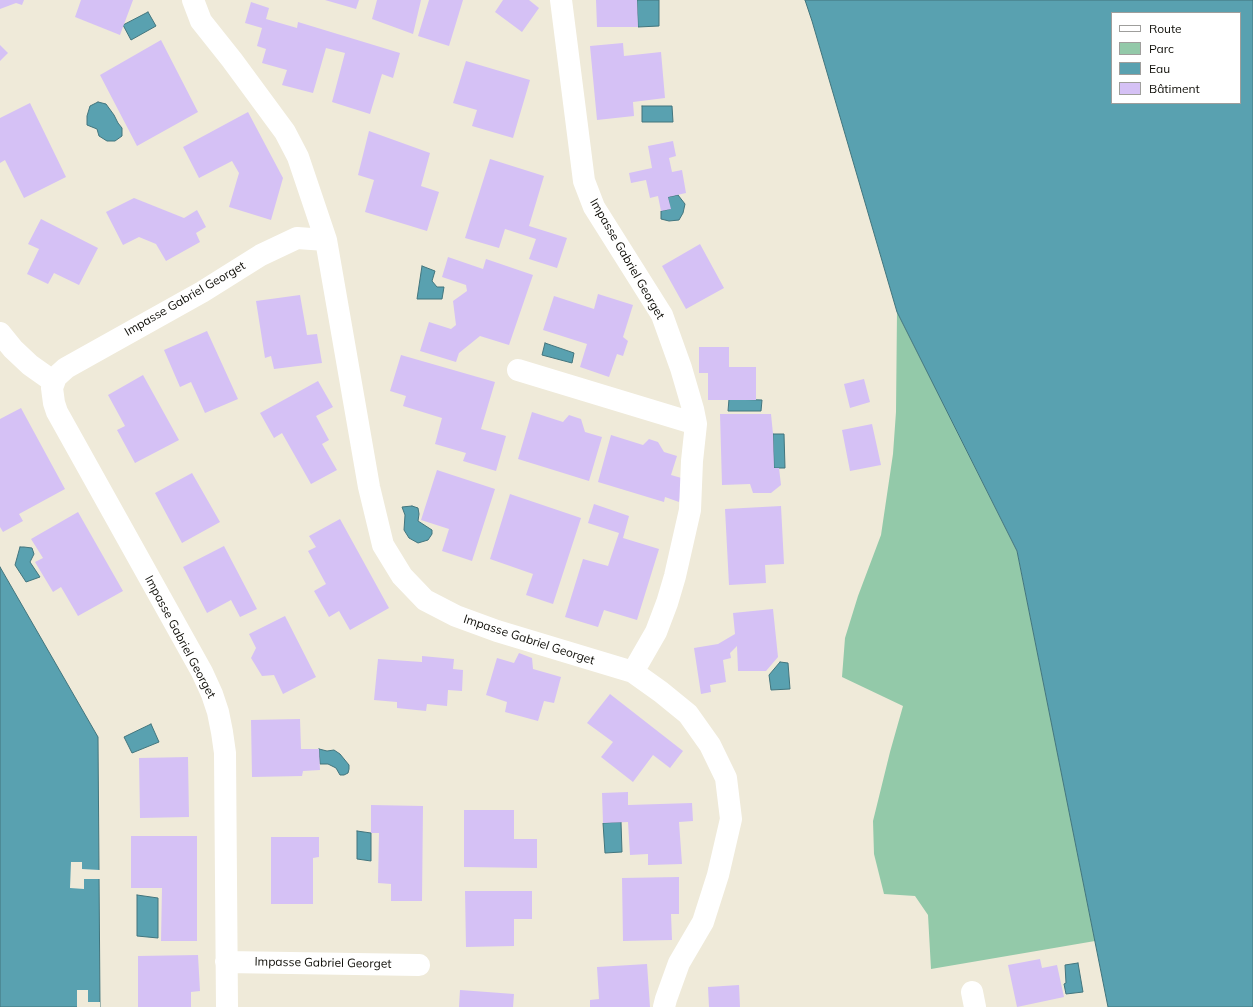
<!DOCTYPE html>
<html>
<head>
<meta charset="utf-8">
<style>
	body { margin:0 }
	#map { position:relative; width:1253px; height:1007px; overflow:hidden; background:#efead9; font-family:Mulish,sans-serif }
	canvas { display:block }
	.legend { position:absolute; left:1111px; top:12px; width:130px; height:92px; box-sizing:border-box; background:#fff; border:1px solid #9f9e9c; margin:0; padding:5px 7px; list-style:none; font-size:12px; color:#0e0d07 }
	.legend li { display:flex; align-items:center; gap:8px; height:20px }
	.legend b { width:20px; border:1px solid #9f9e9c }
</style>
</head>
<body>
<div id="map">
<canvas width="1253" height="1007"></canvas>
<ul class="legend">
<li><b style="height:5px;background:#fff"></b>Route</li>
<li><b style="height:11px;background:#93c9a9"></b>Parc</li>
<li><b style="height:11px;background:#59a1b0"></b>Eau</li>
<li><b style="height:11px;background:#d5c1f5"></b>Bâtiment</li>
</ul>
</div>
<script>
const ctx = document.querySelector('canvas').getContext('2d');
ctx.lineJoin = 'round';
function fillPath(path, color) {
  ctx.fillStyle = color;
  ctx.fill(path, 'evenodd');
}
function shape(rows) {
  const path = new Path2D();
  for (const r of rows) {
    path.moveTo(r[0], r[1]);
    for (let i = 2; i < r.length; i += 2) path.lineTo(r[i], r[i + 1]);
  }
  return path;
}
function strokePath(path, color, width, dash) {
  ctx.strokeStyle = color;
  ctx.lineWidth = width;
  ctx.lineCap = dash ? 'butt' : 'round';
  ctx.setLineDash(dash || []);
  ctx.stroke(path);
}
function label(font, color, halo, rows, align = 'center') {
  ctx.font = font + ' Mulish,sans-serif';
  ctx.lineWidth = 3;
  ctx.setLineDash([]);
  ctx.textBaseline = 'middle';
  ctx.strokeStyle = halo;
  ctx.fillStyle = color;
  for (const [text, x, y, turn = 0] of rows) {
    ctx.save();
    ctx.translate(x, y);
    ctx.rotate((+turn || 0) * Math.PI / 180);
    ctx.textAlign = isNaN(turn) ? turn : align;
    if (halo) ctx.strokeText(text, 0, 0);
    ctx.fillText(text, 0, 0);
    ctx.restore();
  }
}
fillPath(shape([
	[897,312,1017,551,1095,941,931,969,928,915,915,896,884,894,874,854,873,821,890,752,903,706,842,677,845,638,858,596,881,535,893,454,896,412]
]), '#93c9a9');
const water = shape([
	[637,0,659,0,659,26,638,27,637,0],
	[805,0,1253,0,1253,1007,1108,1007,1017,551,897,312,812,21,805,0],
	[1112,13,1240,13,1240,103,1112,103,1112,13],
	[148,12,156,26,131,40,123,25,148,12],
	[98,102,106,104,114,115,118,123,122,128,122,136,115,141,107,141,99,136,97,129,87,125,87,116,90,106,98,102],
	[642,106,672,106,673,122,642,122,642,106],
	[678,195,685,204,683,213,679,220,669,221,661,219,661,211,670,209,668,197,678,195],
	[422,266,435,271,432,281,437,287,444,287,442,299,417,299,422,266],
	[545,343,574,353,572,363,542,355,545,343],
	[729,399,762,400,761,411,728,411,729,399],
	[773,434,784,434,785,468,774,468,773,434],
	[412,506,418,508,419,514,418,521,432,530,432,534,428,540,418,543,409,538,404,530,405,515,402,507,412,506],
	[20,547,24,547,32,548,34,554,30,562,40,577,26,582,15,565,20,547],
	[0,567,98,737,100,1007,0,1007,0,567],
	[780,662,788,663,790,689,771,690,769,675,780,662],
	[151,724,159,742,132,753,124,737,151,724],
	[319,749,327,751,334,750,340,754,349,765,349,769,348,773,344,775,340,775,336,768,328,764,320,764,319,749],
	[621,822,622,852,605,853,603,823,621,822],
	[357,831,371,833,371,861,357,859,357,831],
	[137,895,158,898,158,938,137,936,137,895],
	[1078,963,1083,992,1066,994,1064,984,1066,983,1065,965,1078,963]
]);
fillPath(water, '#59a1b0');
strokePath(water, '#42757d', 1);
fillPath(shape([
	[71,862,82,862,82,869,100,870,100,879,84,879,84,889,70,888],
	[77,990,88,990,88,1002,100,1002,100,1007,77,1007]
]), '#efead9');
fillPath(shape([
	[0,0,24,0,22,5,16,3,0,9],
	[81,0,133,0,120,35,75,17],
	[325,0,359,0,356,9],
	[377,0,421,0,413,34,372,19],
	[429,0,463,0,449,46,418,36],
	[503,0,529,0,539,8,522,32,495,12],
	[596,0,637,0,638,27,597,27],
	[251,2,269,8,266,19,297,28,298,22,400,53,393,78,382,74,370,114,332,102,345,53,326,48,313,93,282,85,287,70,262,63,266,49,257,46,262,28,245,23],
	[161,40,198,112,137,146,100,75],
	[623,43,624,56,661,52,665,98,633,102,634,116,597,120,590,46],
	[0,45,8,53,0,61],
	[466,61,530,80,513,138,472,126,477,110,453,103],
	[30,103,66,177,24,198,5,160,0,163,0,118],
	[248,112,283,178,271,220,229,207,239,173,232,161,199,178,183,147],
	[369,131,430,153,421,186,439,192,427,231,365,212,374,180,358,175],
	[673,141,676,156,669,158,672,172,682,170,686,193,668,197,671,209,661,211,658,196,650,198,646,180,631,183,629,173,652,168,648,146],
	[490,159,544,176,529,226,567,238,557,268,529,259,536,239,505,229,499,248,465,238],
	[134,198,184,218,197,210,206,227,196,233,200,242,166,261,156,244,139,237,123,245,106,212],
	[41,219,98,248,79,285,54,273,48,284,27,274,39,249,28,244],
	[700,244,724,288,686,309,662,266],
	[448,257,483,269,486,259,533,275,509,345,480,336,459,353,456,362,420,351,429,322,451,329,456,325,453,301,467,291,466,285,442,277],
	[598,294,633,305,623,337,628,341,623,356,617,354,609,377,580,367,587,344,543,330,554,296,594,309],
	[300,295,307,335,317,334,322,363,274,369,271,356,265,358,256,301],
	[207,331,238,399,205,413,191,382,180,387,164,350],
	[699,347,729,347,729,367,756,367,756,400,708,400,708,373,699,373],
	[401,355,495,382,481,429,506,436,496,471,463,461,466,453,435,444,442,418,403,406,406,396,390,391],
	[143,375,179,440,135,463,117,430,125,426,108,395],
	[864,379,870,402,850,408,844,384],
	[318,381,333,407,316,416,329,440,322,444,337,470,311,484,282,433,274,438,260,413],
	[21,408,65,489,19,514,23,521,3,532,0,527,0,419],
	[532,412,563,422,569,415,581,419,585,432,602,437,589,481,518,459],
	[720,414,771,414,773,434,774,468,779,468,781,485,771,493,753,493,750,484,722,485],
	[872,424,881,465,850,471,842,430],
	[611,435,643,445,649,439,658,442,664,452,677,456,671,475,685,479,679,502,665,497,664,502,598,482],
	[437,470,495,489,472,561,442,551,449,529,421,520],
	[192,473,220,522,182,543,155,493],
	[510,494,581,518,553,604,526,595,533,574,490,559],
	[594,504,629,516,623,538,659,549,637,620,604,610,598,627,565,617,583,559,608,566,619,533,588,523],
	[781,506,784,564,765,565,766,583,729,585,725,509],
	[78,512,123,591,78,616,61,587,53,592,35,562,43,558,31,539],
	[340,519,389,608,350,630,339,611,329,617,314,591,326,584,308,551,316,547,309,536],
	[224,546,257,609,240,617,231,600,207,613,183,567],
	[773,609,778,657,766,671,738,671,737,646,730,653,731,658,723,660,726,682,710,685,711,692,701,694,694,648,718,644,735,634,733,613],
	[285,616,316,677,283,694,274,675,262,676,251,658,256,648,249,634],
	[519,653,532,658,533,669,561,677,554,703,544,701,538,721,505,712,507,702,486,695,497,658,514,663],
	[422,656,454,659,453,669,463,670,462,691,448,690,447,706,427,704,426,711,397,708,397,702,374,700,378,659,422,662],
	[610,694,683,751,670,768,653,755,633,782,601,757,613,742,587,723],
	[300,719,301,749,319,749,320,770,303,771,302,776,252,777,251,720],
	[188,757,189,817,140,818,139,758],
	[628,792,628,805,692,803,693,821,679,822,682,864,648,865,648,854,630,855,628,822,603,823,602,793],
	[371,805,423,806,422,901,391,901,391,884,378,883,379,833,371,833],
	[464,810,514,810,514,839,537,839,537,868,464,867],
	[131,836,197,836,197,941,161,941,162,888,131,888],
	[271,837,319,837,319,857,313,858,313,904,271,904],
	[679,877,679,914,671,914,672,940,623,941,622,878],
	[465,891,532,891,532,919,514,919,514,946,466,947],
	[198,955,200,991,191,992,191,1007,138,1007,138,956],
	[1040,959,1042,968,1057,965,1064,997,1017,1007,1008,965],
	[647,964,650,1007,590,1007,590,1000,599,999,597,967],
	[739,985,740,1007,709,1007,708,987],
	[460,990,514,994,513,1007,459,1007]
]), '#d5c1f5');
strokePath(shape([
	[193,0,201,21,232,60,285,132,298,157,326,240],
	[561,0,584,181,594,207,662,315,681,368,693,409,696,424,692,461,690,510,675,576,667,603,656,632,633,672],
	[0,333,13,349,30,365,54,382],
	[518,370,696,424],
	[226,962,419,965],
	[972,992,975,1007],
	[227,1007,225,753,222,732,218,712,212,694,202,672,57,412,54,403,52,388,56,377,66,368,202,292,261,255,297,238,326,240,369,487,383,545,402,576,425,600,456,616,497,631,633,672,661,692,688,714,710,745,726,778,731,819,718,875,703,922,679,963,666,999,664,1007]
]), '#fff', 22);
label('12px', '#0e0d07', '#fff', [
	["Impasse Gabriel Georget",627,259,60],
	["Impasse Gabriel Georget",185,299,-30],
	["Impasse Gabriel Georget",180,637,62],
	["Impasse Gabriel Georget",529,640,18],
	["Impasse Gabriel Georget",323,963,1]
]);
</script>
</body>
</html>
